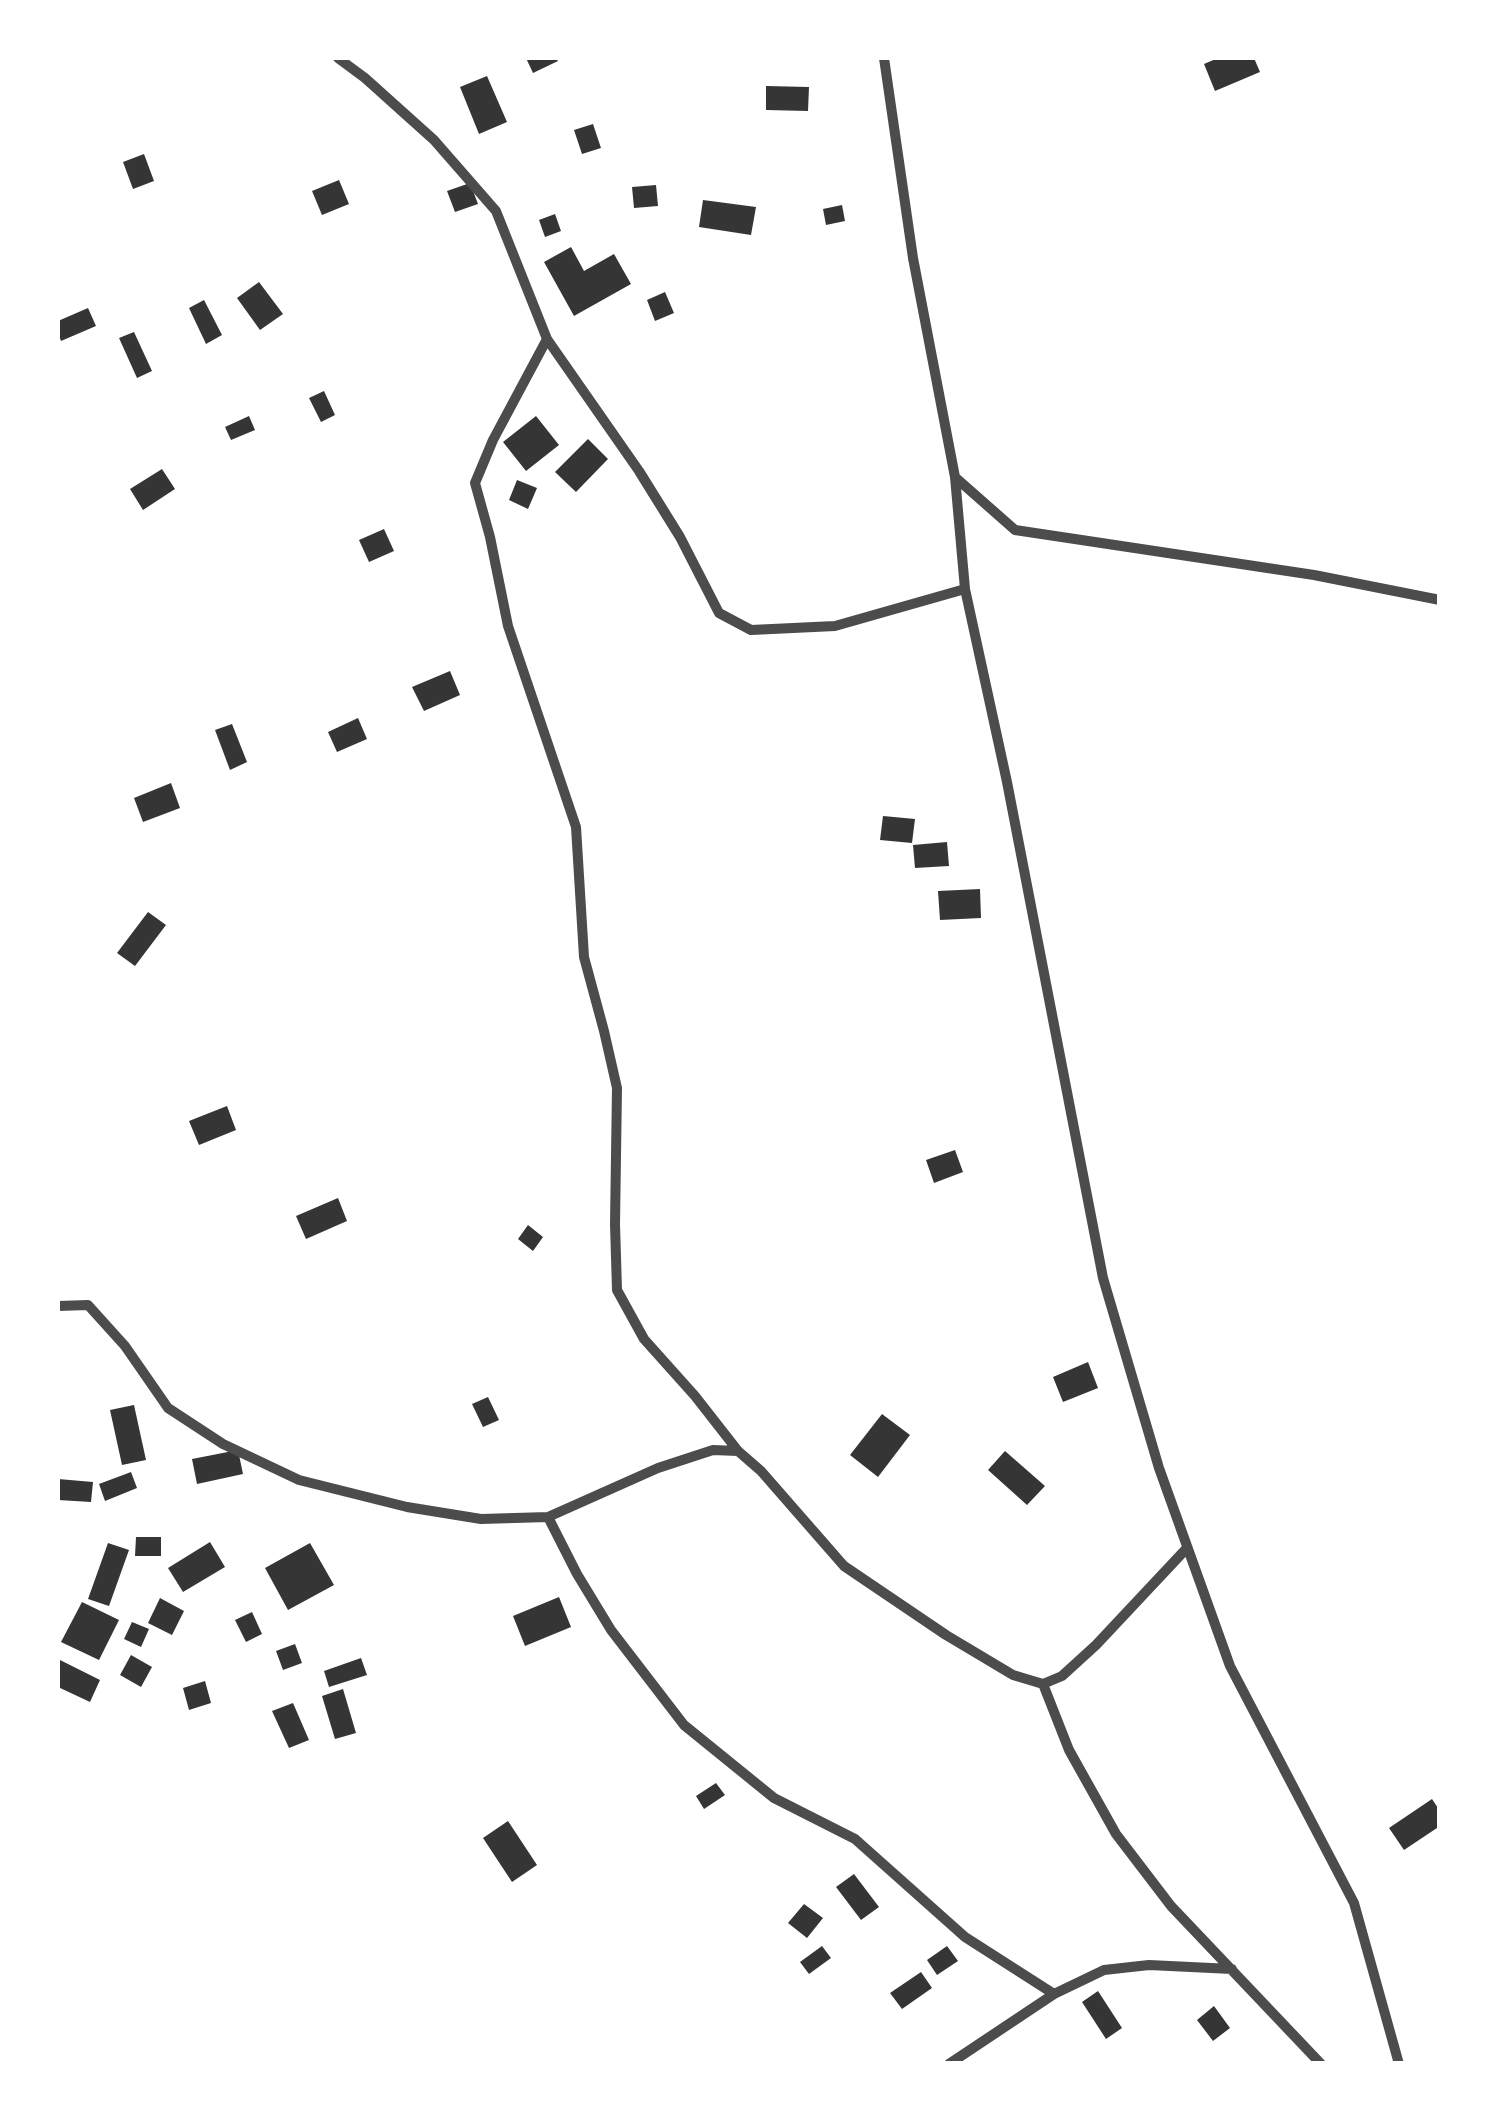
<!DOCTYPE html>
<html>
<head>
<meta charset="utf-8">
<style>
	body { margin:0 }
	#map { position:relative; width:1497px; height:2121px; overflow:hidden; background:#fff; font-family:Montserrat,sans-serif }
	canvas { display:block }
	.frame { position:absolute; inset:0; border:60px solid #fff; pointer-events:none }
</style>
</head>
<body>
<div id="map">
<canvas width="1497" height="2121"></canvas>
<div class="frame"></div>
</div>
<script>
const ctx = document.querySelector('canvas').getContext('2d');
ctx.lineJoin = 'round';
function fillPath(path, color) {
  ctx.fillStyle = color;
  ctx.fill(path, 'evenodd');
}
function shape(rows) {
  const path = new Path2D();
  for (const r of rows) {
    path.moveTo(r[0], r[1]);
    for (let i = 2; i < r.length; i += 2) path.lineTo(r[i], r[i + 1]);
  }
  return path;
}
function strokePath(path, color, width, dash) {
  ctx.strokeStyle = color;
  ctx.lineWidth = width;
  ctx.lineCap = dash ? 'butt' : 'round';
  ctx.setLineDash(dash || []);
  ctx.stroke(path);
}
fillPath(shape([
	[526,58,556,58,558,61,533,73],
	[1218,58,1254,58,1260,72,1215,91,1204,64],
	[487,76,507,122,479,134,460,87],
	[766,86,809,87,808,111,766,110],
	[593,124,601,148,582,154,574,130],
	[144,154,154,181,133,189,123,162],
	[339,180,349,204,322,215,312,191],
	[470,183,478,204,455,212,447,191],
	[656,185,658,206,634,208,632,187],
	[703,200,756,207,751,235,699,227],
	[842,205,845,221,826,225,823,209],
	[555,214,561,231,545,237,539,220],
	[571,247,584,271,614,254,631,284,574,316,544,262],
	[259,282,283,314,260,330,237,298],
	[665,292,674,313,655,321,647,300],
	[204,300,222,335,206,344,189,308],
	[88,308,96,326,61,341,58,333,58,321],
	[134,332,152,371,137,378,119,338],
	[324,391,335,415,321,422,309,398],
	[249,416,255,430,231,440,225,427],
	[536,416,559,445,526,471,503,442],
	[588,439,608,459,576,492,555,472],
	[162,469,175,489,143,510,130,489],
	[517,480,537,488,528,509,509,500],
	[384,529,394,551,369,562,359,540],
	[450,671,460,695,424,711,412,687],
	[358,718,367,739,337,752,328,732],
	[232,724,247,762,230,770,215,730],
	[171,783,180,808,143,822,134,798],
	[883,816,915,819,912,843,880,840],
	[947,842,949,866,915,868,913,845],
	[980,889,981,918,940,920,938,891],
	[148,912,166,925,135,966,117,953],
	[227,1106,236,1130,199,1145,189,1121],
	[955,1150,963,1172,934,1183,926,1160],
	[338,1198,347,1221,306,1239,296,1216],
	[528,1225,543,1237,533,1251,518,1239],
	[1088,1362,1098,1388,1063,1402,1053,1377],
	[488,1397,499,1420,483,1427,472,1404],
	[134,1405,146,1460,122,1465,110,1410],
	[882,1414,910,1435,878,1477,850,1455],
	[238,1450,243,1474,197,1484,192,1459],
	[1005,1451,1045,1486,1027,1505,988,1470],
	[131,1472,137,1488,105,1501,99,1484],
	[58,1479,93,1482,91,1502,58,1500],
	[136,1537,161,1537,161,1556,135,1556],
	[210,1542,225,1567,183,1592,168,1568],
	[108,1543,129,1550,109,1606,88,1599],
	[310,1543,334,1585,288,1610,265,1568],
	[559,1597,571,1627,525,1646,513,1616],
	[160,1598,184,1611,172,1635,148,1623],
	[82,1602,119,1620,99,1660,61,1642],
	[252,1612,262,1634,246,1642,235,1620],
	[132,1622,149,1629,141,1647,124,1639],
	[295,1644,302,1663,283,1670,276,1651],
	[131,1655,152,1667,141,1687,120,1675],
	[361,1658,367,1675,329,1687,324,1671],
	[58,1659,100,1680,90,1702,58,1687],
	[205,1681,211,1703,189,1710,183,1688],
	[343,1689,356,1733,335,1739,322,1696],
	[293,1703,309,1740,289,1748,272,1711],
	[716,1783,725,1795,704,1809,696,1796],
	[1432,1799,1440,1811,1440,1826,1404,1850,1389,1828],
	[508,1821,537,1865,512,1882,483,1838],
	[854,1874,879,1907,861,1920,836,1887],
	[804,1904,823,1918,807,1938,788,1923],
	[822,1946,831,1958,809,1974,800,1962],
	[947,1946,958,1961,937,1975,927,1960],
	[921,1972,932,1988,902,2009,890,1993],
	[1098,1991,1122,2028,1106,2039,1082,2002],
	[1214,2006,1230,2028,1213,2041,1197,2020]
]), '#353535');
strokePath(shape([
	[338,58,365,78,434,140,496,211,547,339,639,471,680,537,719,613,751,630,835,626,965,589],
	[884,58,913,258,955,477,965,589,1007,782,1103,1278,1159,1468,1230,1666,1354,1903,1399,2064],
	[547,339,493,440,475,483,490,537,508,626,576,827,584,957,604,1031,617,1088,615,1224,617,1290,644,1339,695,1396,738,1451,761,1471,844,1566,946,1635,1013,1675,1043,1684,1062,1676,1096,1645,1187,1548],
	[956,478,1015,530,1314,575,1440,600],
	[58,1306,88,1305,125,1346,168,1408,223,1444,299,1480,407,1507,481,1519,548,1517,658,1468,713,1450,738,1451],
	[548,1517,577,1574,611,1630,684,1725,774,1798,855,1839,965,1937,1054,1994],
	[1043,1684,1069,1750,1116,1834,1171,1906,1321,2064],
	[949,2064,1054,1994,1104,1970,1149,1965,1232,1969]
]), '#4c4c4c', 10);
</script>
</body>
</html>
